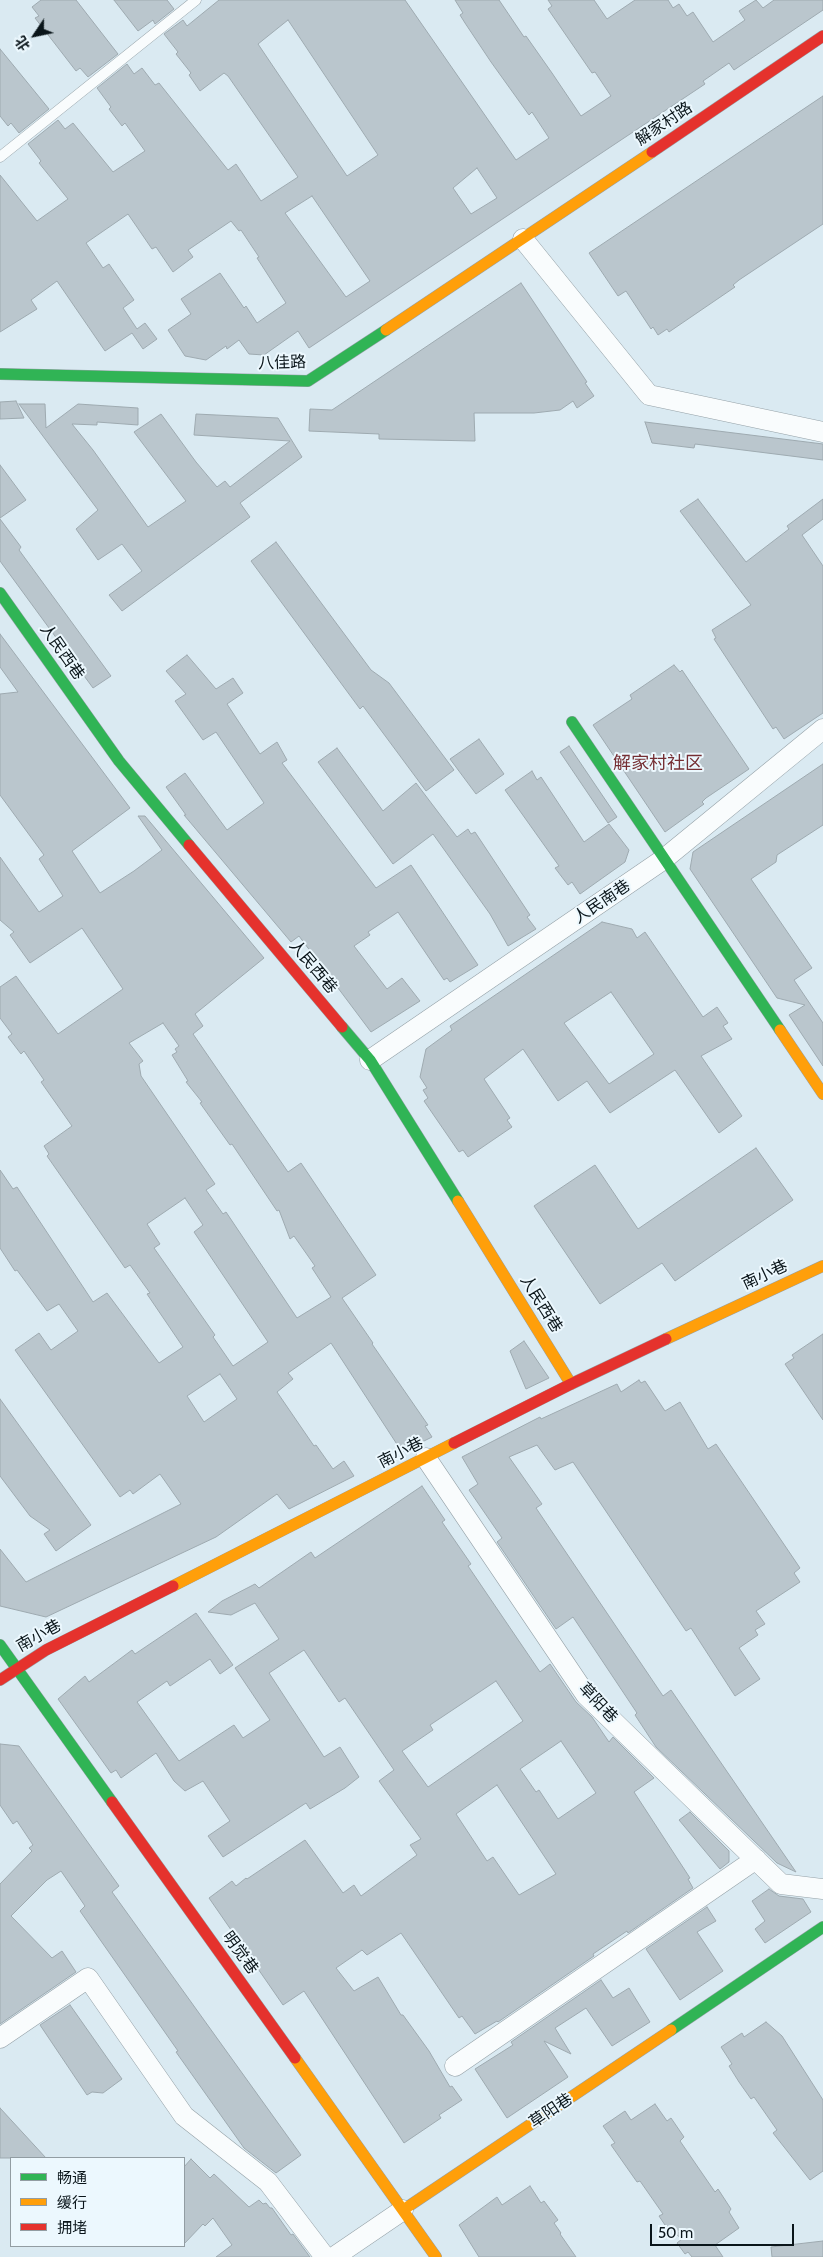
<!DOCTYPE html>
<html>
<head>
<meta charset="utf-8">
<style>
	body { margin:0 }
	#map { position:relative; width:823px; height:2257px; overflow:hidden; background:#daeaf2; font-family:Cabin,"Noto Sans SC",sans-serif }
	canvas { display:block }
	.legend { position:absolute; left:10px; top:2157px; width:175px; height:90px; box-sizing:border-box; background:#ecf8fe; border:1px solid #929da3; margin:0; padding:6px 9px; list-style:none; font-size:15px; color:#0a151a }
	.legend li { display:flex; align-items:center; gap:10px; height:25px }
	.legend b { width:25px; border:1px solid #929da3 }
	.north { position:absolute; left:10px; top:10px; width:50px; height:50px; -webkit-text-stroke:4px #ecf8fe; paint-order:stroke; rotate:236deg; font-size:14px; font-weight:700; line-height:20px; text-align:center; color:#0a151a }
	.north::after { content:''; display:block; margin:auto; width:18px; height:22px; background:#0a151a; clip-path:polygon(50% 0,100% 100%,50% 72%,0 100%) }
	.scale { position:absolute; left:650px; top:2224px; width:144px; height:22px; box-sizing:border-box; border:2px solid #0a151a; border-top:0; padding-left:6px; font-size:15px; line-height:18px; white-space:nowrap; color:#0a151a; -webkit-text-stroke:4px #ecf8fe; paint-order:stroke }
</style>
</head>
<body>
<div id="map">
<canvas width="823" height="2257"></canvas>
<ul class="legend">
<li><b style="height:6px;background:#30b455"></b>畅通</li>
<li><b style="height:6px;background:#ff9f0a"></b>缓行</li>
<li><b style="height:6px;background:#e5322d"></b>拥堵</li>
</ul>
<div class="north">北</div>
<div class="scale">50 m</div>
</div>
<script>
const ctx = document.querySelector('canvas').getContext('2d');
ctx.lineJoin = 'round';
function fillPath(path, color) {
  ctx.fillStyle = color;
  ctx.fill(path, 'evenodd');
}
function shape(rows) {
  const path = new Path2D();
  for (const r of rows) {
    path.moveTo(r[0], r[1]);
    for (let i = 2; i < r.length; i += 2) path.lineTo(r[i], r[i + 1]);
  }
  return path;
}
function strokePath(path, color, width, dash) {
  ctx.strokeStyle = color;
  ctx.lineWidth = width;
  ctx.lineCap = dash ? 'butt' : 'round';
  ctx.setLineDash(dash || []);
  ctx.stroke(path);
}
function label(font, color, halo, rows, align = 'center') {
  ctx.font = font + ' Cabin,"Noto Sans SC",sans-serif';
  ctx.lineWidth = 4;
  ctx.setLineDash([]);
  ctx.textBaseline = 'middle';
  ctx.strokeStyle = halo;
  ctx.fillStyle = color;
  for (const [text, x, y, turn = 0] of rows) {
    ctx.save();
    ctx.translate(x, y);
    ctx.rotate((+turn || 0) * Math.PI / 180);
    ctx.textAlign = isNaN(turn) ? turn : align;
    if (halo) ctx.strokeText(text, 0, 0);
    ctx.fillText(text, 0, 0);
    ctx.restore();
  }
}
const building = shape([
	[41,0,76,0,118,54,88,77,80,68,76,71,35,18,39,16,32,7,41,0],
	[114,0,167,0,174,9,155,24,153,20,138,31,114,0],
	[219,0,405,0,516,160,549,138,532,112,529,115,491,62,465,23,460,15,463,13,455,0,499,0,524,37,526,36,552,73,581,116,611,96,595,72,592,73,548,9,552,6,548,0,594,0,607,19,635,0,668,0,673,8,679,4,687,16,693,12,713,42,745,20,739,11,756,0,763,8,774,0,823,0,823,10,734,70,729,63,703,81,705,84,309,348,298,331,264,355,249,354,239,340,227,349,226,346,206,360,185,356,168,330,191,314,181,299,220,273,244,308,246,306,257,323,286,303,257,258,259,257,241,230,239,231,231,221,188,250,193,257,173,272,156,247,152,249,128,214,86,243,103,268,109,264,134,300,123,308,137,329,145,323,157,339,143,349,132,333,105,351,57,281,31,300,37,309,0,332,0,175,37,221,68,199,39,163,41,161,28,144,58,120,65,129,73,123,113,172,145,151,125,123,122,126,109,109,111,107,97,88,127,64,134,74,142,68,155,85,159,83,228,170,236,164,261,201,298,177,228,76,224,73,200,91,189,75,191,73,176,54,178,52,164,34,183,20,187,26,219,0],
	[288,20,378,155,347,176,258,44,288,20],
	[477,168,497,198,471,214,453,188,477,168],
	[312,196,370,281,346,297,285,213,312,196],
	[0,49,49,109,19,133,11,123,8,126,0,116,0,49],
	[823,96,823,224,739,280,733,285,735,287,669,332,667,329,658,335,653,327,651,329,626,291,618,296,589,253,823,96],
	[521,283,587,382,585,383,594,396,577,408,573,401,560,410,534,413,474,413,475,441,379,439,379,434,309,431,310,409,332,410,521,283],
	[16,401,24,418,0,419,0,402,16,401],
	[19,404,45,404,46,428,78,404,138,408,138,425,97,422,97,425,72,424,93,450,148,527,186,501,134,432,161,414,196,462,217,487,225,481,230,487,290,441,194,435,196,414,278,418,302,457,240,503,250,517,122,611,109,595,142,571,122,544,98,560,76,529,98,510,19,404],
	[645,422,823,444,823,460,695,444,694,448,652,443,645,422],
	[0,465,26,500,0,518,0,465],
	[698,499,746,562,789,529,787,526,823,499,823,519,802,535,823,566,823,713,784,739,776,727,773,729,714,639,716,638,712,630,751,605,680,511,698,499],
	[0,519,21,547,19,550,111,676,93,688,0,561,0,519],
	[276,542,371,670,389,683,454,770,426,791,363,706,360,709,251,561,276,542],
	[0,634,130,808,72,851,100,893,134,871,162,850,138,816,145,816,264,958,195,1014,203,1026,193,1034,288,1172,301,1163,376,1275,342,1298,373,1343,372,1344,428,1425,425,1426,432,1437,402,1452,331,1343,288,1373,293,1379,277,1392,314,1446,316,1445,333,1469,344,1461,354,1476,289,1509,277,1494,216,1537,46,1617,0,1606,0,1549,26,1582,181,1504,160,1474,133,1494,130,1490,120,1497,15,1350,39,1333,51,1350,78,1331,59,1304,47,1311,17,1270,15,1271,0,1248,0,1170,13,1189,17,1187,93,1302,107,1293,159,1363,183,1347,147,1294,150,1293,130,1265,125,1268,47,1156,49,1154,44,1146,72,1126,41,1082,44,1080,24,1051,21,1054,8,1037,12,1034,0,1018,0,987,16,976,58,1034,123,989,82,928,30,963,10,935,14,932,0,920,0,857,39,912,63,896,39,859,44,855,0,795,0,694,18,692,0,667,0,634],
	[163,1023,179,1046,175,1049,177,1052,172,1055,188,1081,186,1082,202,1102,200,1103,230,1145,232,1144,277,1211,279,1210,290,1239,294,1236,315,1266,312,1268,331,1297,297,1318,226,1212,223,1214,206,1190,215,1184,141,1076,139,1064,143,1061,129,1043,163,1023],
	[185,1198,203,1225,194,1232,268,1342,233,1366,213,1337,215,1335,154,1248,160,1244,147,1224,185,1198],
	[220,1374,237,1399,204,1422,187,1396,220,1374],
	[187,655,216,689,233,678,243,693,227,704,260,754,277,742,287,760,282,763,376,888,411,865,478,965,450,982,447,978,444,980,398,912,368,932,370,935,354,946,387,989,402,978,420,1001,371,1032,299,936,291,942,184,815,186,815,166,787,185,773,227,830,264,803,216,732,203,740,175,701,186,694,166,671,187,655],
	[674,665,680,672,682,670,749,769,706,798,702,802,704,804,665,832,593,725,632,699,630,695,674,665],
	[479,739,504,774,476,794,450,759,479,739],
	[569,746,617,817,608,823,560,752,569,746],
	[337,748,383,811,416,783,457,837,468,829,471,834,475,832,530,915,527,917,536,929,508,946,490,914,433,834,393,864,318,762,337,748],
	[823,764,823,825,777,855,776,862,751,879,812,968,794,980,823,1023,823,1066,789,1015,805,1005,777,998,690,869,693,852,823,764],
	[532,771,537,780,541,777,584,842,609,824,629,850,625,862,580,894,572,882,568,885,555,868,559,866,505,790,532,771],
	[602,922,632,929,637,938,645,932,703,1017,717,1007,728,1023,723,1026,732,1039,701,1056,742,1116,719,1133,675,1070,610,1113,587,1081,558,1101,523,1049,484,1079,510,1118,507,1120,512,1127,468,1157,463,1150,459,1152,424,1101,428,1098,423,1090,427,1088,420,1077,426,1049,452,1030,450,1026,602,922],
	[611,992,654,1054,609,1084,564,1023,611,992],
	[756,1148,793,1200,675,1281,662,1263,600,1304,534,1206,595,1165,638,1229,756,1148],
	[823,1334,823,1420,785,1364,794,1358,792,1355,823,1334],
	[524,1341,549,1378,526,1389,510,1351,524,1341],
	[639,1380,641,1383,645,1381,665,1411,680,1402,708,1449,716,1444,800,1568,794,1573,800,1582,756,1611,765,1624,755,1630,758,1635,739,1648,760,1679,735,1696,691,1628,686,1631,573,1462,555,1470,537,1445,509,1457,542,1504,536,1508,663,1696,671,1690,796,1872,777,1863,656,1747,635,1715,637,1713,573,1617,556,1629,497,1542,502,1538,469,1490,478,1484,462,1457,540,1417,541,1419,617,1384,621,1392,639,1380],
	[0,1399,91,1525,56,1551,44,1534,50,1530,30,1516,0,1476,0,1399],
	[422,1486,445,1520,442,1522,471,1564,468,1566,540,1672,550,1664,576,1702,592,1717,609,1742,613,1737,654,1778,634,1792,690,1878,688,1879,693,1888,628,1933,627,1931,593,1954,594,1956,498,2022,497,2021,475,2034,462,2016,459,2018,401,1933,367,1955,362,1950,336,1968,354,1991,378,1977,401,2015,403,2015,429,2051,450,2087,452,2086,462,2100,439,2115,441,2118,404,2143,304,1991,283,2005,209,1898,232,1881,236,1886,246,1878,247,1879,305,1840,343,1893,354,1885,361,1896,417,1855,410,1845,421,1839,379,1781,394,1770,345,1698,339,1702,304,1650,269,1673,324,1757,340,1747,359,1777,345,1788,310,1809,306,1803,223,1857,208,1836,230,1821,203,1781,185,1791,174,1781,156,1753,121,1778,116,1770,111,1773,58,1699,85,1676,89,1682,132,1650,135,1654,196,1613,233,1665,220,1674,210,1659,170,1686,167,1681,137,1702,179,1761,234,1725,243,1738,270,1720,235,1668,279,1639,255,1603,231,1615,208,1612,222,1601,255,1584,259,1588,311,1552,315,1558,422,1486],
	[496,1681,523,1721,428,1787,402,1751,433,1730,430,1725,496,1681],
	[561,1741,596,1793,558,1819,539,1790,536,1792,520,1769,561,1741],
	[497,1785,556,1874,519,1895,493,1857,487,1861,456,1814,497,1785],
	[0,1744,19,1746,119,1886,112,1892,301,2155,276,2173,244,2148,176,2052,178,2051,80,1911,85,1906,61,1871,47,1880,11,1916,52,1958,62,1951,76,1972,0,2024,0,1884,32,1851,29,1848,33,1845,17,1821,13,1824,0,1805,0,1744],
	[690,1812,729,1851,729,1862,720,1869,679,1820,690,1812],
	[769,1889,779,1896,803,1899,811,1912,765,1943,755,1929,765,1921,752,1901,769,1889],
	[707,1907,716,1921,697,1932,723,1971,680,2000,646,1949,707,1907],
	[601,1980,613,1998,629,1988,650,2022,612,2046,586,2008,555,2028,571,2054,544,2041,568,2077,507,2118,475,2069,513,2045,511,2042,601,1980],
	[70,2005,122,2079,103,2093,92,2092,87,2095,40,2025,70,2005],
	[766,2022,782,2036,823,2100,823,2171,810,2180,773,2133,777,2130,754,2097,751,2099,739,2082,729,2066,732,2064,721,2047,742,2033,744,2037,766,2022],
	[655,2104,667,2121,671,2118,684,2137,680,2141,715,2192,718,2189,731,2209,729,2212,739,2228,715,2245,723,2257,692,2257,688,2252,685,2254,677,2243,682,2239,665,2225,659,2216,663,2214,640,2181,637,2182,611,2145,615,2143,603,2126,625,2111,631,2120,655,2104],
	[0,2108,46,2158,0,2158,0,2108],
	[191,2159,210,2178,214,2174,249,2207,259,2200,263,2204,266,2203,270,2208,272,2208,291,2235,293,2234,310,2257,216,2257,232,2245,213,2218,205,2226,203,2224,184,2244,184,2167,191,2159],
	[530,2186,541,2203,544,2201,558,2220,554,2223,561,2233,560,2234,576,2257,479,2257,459,2225,497,2197,502,2205,530,2186],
	[823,2241,823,2257,772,2257,771,2247,823,2241]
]);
fillPath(building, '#bac6cd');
strokePath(building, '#9eaab0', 1);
const lane = shape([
	[0,157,196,0]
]);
const street = shape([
	[523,239,649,395,823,432],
	[370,1060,664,859,823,729],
	[426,1458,586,1695,781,1884,823,1889],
	[0,2038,88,1978,184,2116,268,2182,325,2257],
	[455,2066,756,1859],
	[334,2257,403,2210]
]);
const fast = shape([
	[0,374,308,381,386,330],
	[0,593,119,761,189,845],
	[572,722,780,1030],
	[342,1027,370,1060,458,1201],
	[0,1645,112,1802],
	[671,2030,823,1927]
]);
const slow = shape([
	[386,330,652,152],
	[780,1030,823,1094],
	[458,1201,571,1384],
	[666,1339,823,1266],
	[173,1586,454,1443],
	[295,2058,436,2257],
	[403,2210,671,2030]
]);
const jam = shape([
	[652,152,823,36],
	[189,845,342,1027],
	[454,1443,571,1384,666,1339],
	[0,1680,46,1650,173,1586],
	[112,1802,295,2058]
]);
strokePath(lane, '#95a1a7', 11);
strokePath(street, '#95a1a7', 21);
strokePath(fast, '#95a1a7', 12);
strokePath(slow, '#95a1a7', 12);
strokePath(jam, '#95a1a7', 12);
strokePath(lane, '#f9fcfd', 10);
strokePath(street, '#f9fcfd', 20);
strokePath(fast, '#30b455', 11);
strokePath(slow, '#ff9f0a', 11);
strokePath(jam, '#e5322d', 11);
label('16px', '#0a151a', '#ecf8fe', [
	["解家村路",664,124,-34],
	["八佳路",282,363,-2],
	["人民西巷",62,652,55],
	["人民南巷",602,902,-34],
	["人民西巷",313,967,50],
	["南小巷",765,1275,-25],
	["人民西巷",541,1304,58],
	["南小巷",401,1453,-27],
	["南小巷",39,1636,-29],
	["草阳巷",598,1703,47],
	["明觉巷",240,1953,54],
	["草阳巷",551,2111,-34]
]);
label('18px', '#752e33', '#ecf8fe', [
	["解家村社区",658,764]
]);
</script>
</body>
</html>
